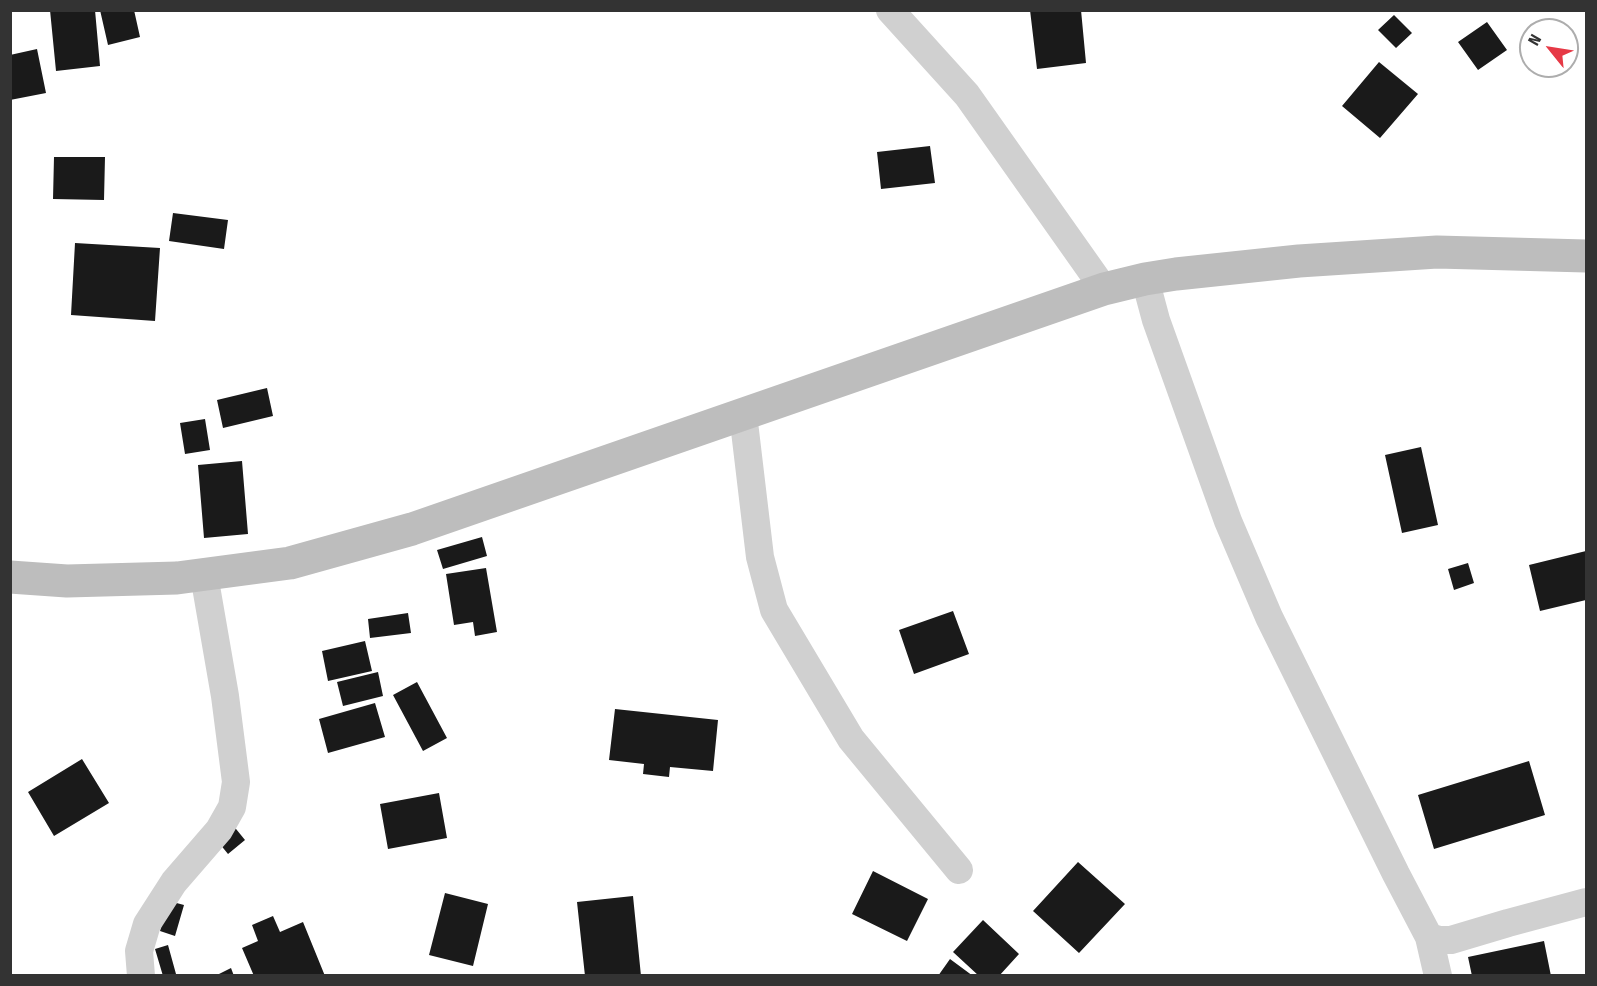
<!DOCTYPE html>
<html>
<head>
<meta charset="utf-8">
<style>
	body { margin:0 }
	#map { position:relative; width:1597px; height:986px; overflow:hidden; background:#fff; font-family:"Fira Sans Condensed",sans-serif }
	canvas { display:block }
	.frame { position:absolute; inset:0; border:12px solid #333; pointer-events:none }
	.north { position:absolute; left:1519px; top:18px; width:60px; height:60px; box-sizing:border-box; background:#fff; border:2px solid #adadad; border-radius:50%; rotate:300deg; font-size:16px; font-weight:700; line-height:24px; text-align:center; color:#333 }
	.north::after { content:''; display:block; margin:auto; width:21px; height:27px; background:#e63946; clip-path:polygon(50% 0,100% 100%,50% 72%,0 100%) }
</style>
</head>
<body>
<div id="map">
<canvas width="1597" height="986"></canvas>
<div class="frame"></div>
<div class="north">N</div>
</div>
<script>
const ctx = document.querySelector('canvas').getContext('2d');
ctx.lineJoin = 'round';
function fillPath(path, color) {
  ctx.fillStyle = color;
  ctx.fill(path, 'evenodd');
}
function shape(rows) {
  const path = new Path2D();
  for (const r of rows) {
    path.moveTo(r[0], r[1]);
    for (let i = 2; i < r.length; i += 2) path.lineTo(r[i], r[i + 1]);
  }
  return path;
}
function strokePath(path, color, width, dash) {
  ctx.strokeStyle = color;
  ctx.lineWidth = width;
  ctx.lineCap = dash ? 'butt' : 'round';
  ctx.setLineDash(dash || []);
  ctx.stroke(path);
}
fillPath(shape([
	[50,10,95,10,100,66,56,71],
	[100,10,134,10,140,37,108,45],
	[1030,10,1081,10,1086,63,1037,69],
	[1394,15,1412,33,1396,48,1378,30],
	[1487,22,1507,50,1478,70,1458,42],
	[37,49,46,93,10,100,10,55],
	[1379,62,1418,94,1380,138,1342,106],
	[930,146,935,183,881,189,877,152],
	[54,157,105,157,104,200,53,199],
	[173,213,228,220,224,249,169,241],
	[75,243,160,248,155,321,71,315],
	[267,388,273,416,223,428,217,400],
	[205,419,210,450,185,454,180,423],
	[1421,447,1438,525,1402,533,1385,455],
	[242,461,248,534,204,538,198,465],
	[482,537,487,556,443,569,437,550],
	[1586,551,1586,600,1540,611,1529,565],
	[1468,563,1474,583,1454,590,1448,569],
	[486,568,497,632,475,636,473,622,454,625,446,574],
	[953,611,969,654,914,674,899,630],
	[408,613,411,633,370,638,368,619],
	[365,641,372,671,328,681,322,651],
	[378,672,383,696,343,706,337,682],
	[417,682,447,738,423,751,393,695],
	[375,703,385,737,328,753,319,719],
	[615,709,718,720,713,771,670,767,669,777,643,774,644,764,609,760],
	[82,759,109,803,54,836,28,792],
	[1529,761,1545,815,1434,849,1418,795],
	[439,793,447,838,388,849,380,804],
	[232,824,245,840,228,854,215,838],
	[1078,862,1125,904,1079,953,1033,911],
	[873,871,928,899,907,941,852,914],
	[445,893,488,904,473,966,429,955],
	[633,896,641,976,585,976,577,902],
	[169,901,184,905,175,936,160,931],
	[273,916,280,932,303,922,325,976,254,976,242,948,258,941,252,925],
	[983,920,1019,954,999,976,979,976,953,952],
	[1544,941,1551,976,1472,976,1468,957],
	[168,945,176,974,163,976,155,949],
	[950,959,973,976,938,976],
	[231,968,234,976,215,976]
]), '#1a1a1a');
strokePath(shape([
	[890,10,967,95,1104,289],
	[1145,279,1156,320,1228,521,1269,617,1396,874,1429,937,1438,976],
	[743,414,760,557,774,610,851,739,959,870],
	[1429,937,1439,940,1451,940,1508,923,1586,902],
	[141,976,139,951,147,924,174,882,219,830,232,807,236,782,225,696,204,575]
]), '#d0d0d0', 28);
strokePath(shape([
	[10,577,67,581,177,578,290,563,412,529,1104,289,1145,279,1176,274,1299,261,1437,252,1586,256]
]), '#bdbdbd', 33);
</script>
</body>
</html>
